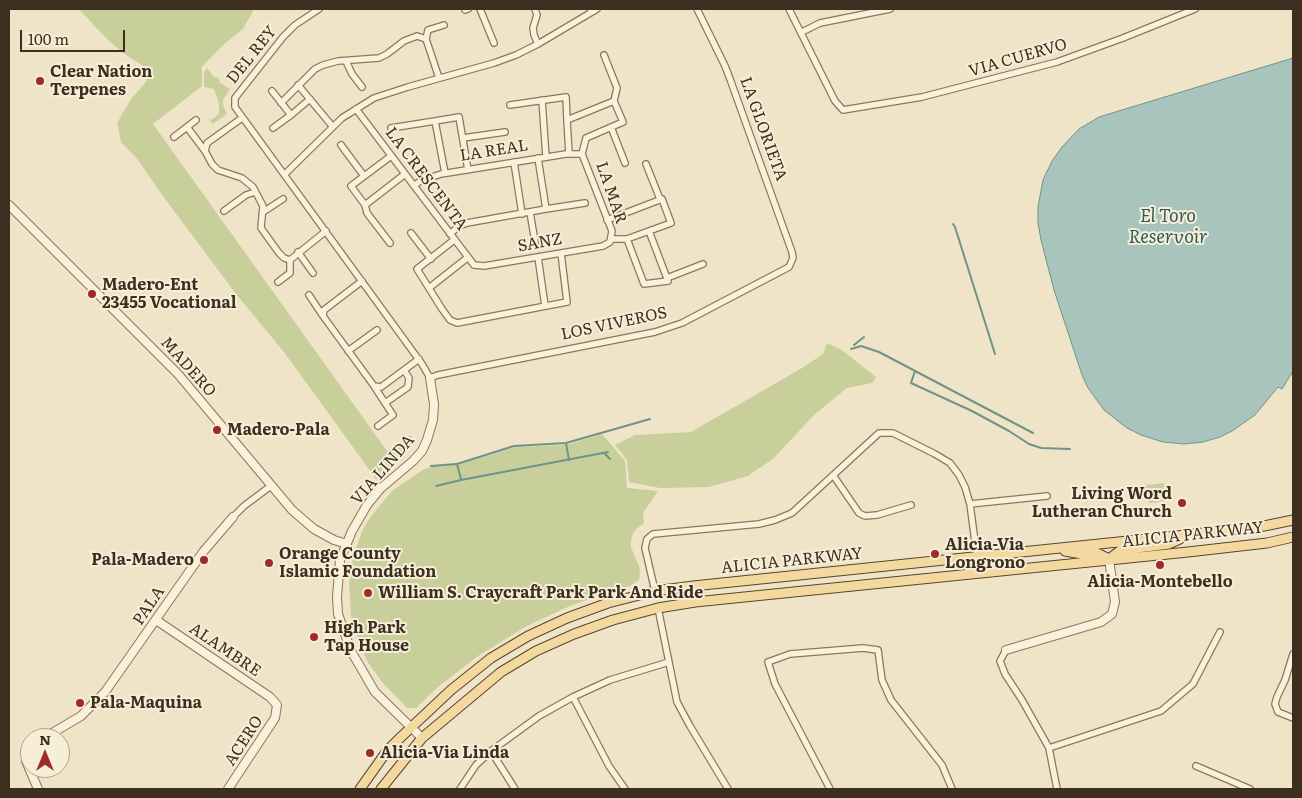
<!DOCTYPE html>
<html>
<head>
<meta charset="utf-8">
<style>
	body { margin:0 }
	#map { position:relative; width:1302px; height:798px; overflow:hidden; background:#f0e4c8; font-family:Literata,serif }
	canvas { display:block }
	.frame { position:absolute; inset:0; border:10px solid #3d2e20; pointer-events:none }
	.north { position:absolute; left:20px; top:728px; width:50px; height:50px; box-sizing:border-box; background:#f7eed8; border:1px solid #ada18e; border-radius:50%; rotate:0deg; font-size:14px; font-weight:700; line-height:20px; text-align:center; color:#3d2e20 }
	.north::after { content:''; display:block; margin:auto; width:18px; height:22px; background:#9e2a2b; clip-path:polygon(50% 0,100% 100%,50% 72%,0 100%) }
	.scale { position:absolute; left:20px; top:30px; width:105px; height:22px; box-sizing:border-box; border:2px solid #3d2e20; border-top:0; padding-left:6px; font-size:15px; line-height:18px; white-space:nowrap; color:#3d2e20; -webkit-text-stroke:4px #f7eed8; paint-order:stroke }
</style>
</head>
<body>
<div id="map">
<canvas width="1302" height="798"></canvas>
<div class="frame"></div>
<div class="north">N</div>
<div class="scale">100 m</div>
</div>
<script>
const ctx = document.querySelector('canvas').getContext('2d');
ctx.lineJoin = 'round';
function fillPath(path, color) {
  ctx.fillStyle = color;
  ctx.fill(path, 'evenodd');
}
function shape(rows) {
  const path = new Path2D();
  for (const r of rows) {
    path.moveTo(r[0], r[1]);
    for (let i = 2; i < r.length; i += 2) path.lineTo(r[i], r[i + 1]);
  }
  return path;
}
function strokePath(path, color, width, dash) {
  ctx.strokeStyle = color;
  ctx.lineWidth = width;
  ctx.lineCap = dash ? 'butt' : 'round';
  ctx.setLineDash(dash || []);
  ctx.stroke(path);
}
function label(font, color, halo, rows, align = 'center') {
  ctx.font = font + ' Literata,serif';
  ctx.lineWidth = 4;
  ctx.setLineDash([]);
  ctx.textBaseline = 'middle';
  ctx.strokeStyle = halo;
  ctx.fillStyle = color;
  for (const [text, x, y, turn = 0] of rows) {
    ctx.save();
    ctx.translate(x, y);
    ctx.rotate((+turn || 0) * Math.PI / 180);
    ctx.textAlign = isNaN(turn) ? turn : align;
    if (halo) ctx.strokeText(text, 0, 0);
    ctx.fillText(text, 0, 0);
    ctx.restore();
  }
}
fillPath(shape([
	[79,9,254,9,243,29,224,44,202,67,202,86,153,124,387,451,410,435,416,442,376,479,284,352,236,294,160,192,138,160,121,142,117,123,131,99,146,82,149,70,123,53,104,36],
	[207,68,214,77,217,77,220,80,219,82,230,89,223,100,223,105,227,114,213,124,207,117,211,120,219,114,219,103,214,89,204,87,204,72],
	[827,343,842,350,876,377,872,383,847,388,814,415,774,458,748,476,709,487,660,488,629,482,627,460,615,445,635,435,691,432,802,368,823,354],
	[602,434,625,461,627,488,658,491,643,513,644,523,635,530,631,539,631,547,640,569,639,580,630,586,572,605,527,626,478,656,438,687,416,708,407,708,382,682,367,661,359,643,351,616,349,583,353,557,363,529,372,515,392,491,424,469,437,465,457,465,516,447,566,445],
	[1164,483,1166,501,1150,503,1132,488,1138,486]
]), '#c9cf9b');
const water = shape([
	[1293,58,1293,371,1282,389,1278,387,1255,415,1232,431,1220,437,1203,442,1184,444,1163,442,1141,435,1127,428,1104,410,1088,388,1082,375,1054,290,1041,240,1038,223,1038,207,1043,180,1052,161,1062,147,1079,129,1099,117,1293,58]
]);
fillPath(water, '#a9c4bc');
strokePath(water, '#6f938a', 1);
strokePath(shape([
	[953,224,955,227,995,354],
	[854,345,864,337],
	[851,349,861,346,879,352,1033,433],
	[915,371,911,383,972,411,1009,431,1029,444,1041,448,1070,449],
	[605,454,610,459],
	[569,460,566,443,650,419],
	[431,466,456,464],
	[461,479,457,464,514,446,566,443],
	[436,486,461,480,608,452]
]), '#6f938a', 2);
const minor = shape([
	[319,9,295,25,283,37,235,98,235,107,422,364,430,378,438,375,655,332,682,323,789,267,793,258,792,252,730,79,725,66,697,9],
	[480,9,494,43],
	[535,9,537,15,533,28,534,35,538,44],
	[789,9,835,101,843,110,922,97,1057,62,1123,38,1195,9],
	[465,10,468,9],
	[802,32,820,23,890,9],
	[426,39,428,30,444,25],
	[346,61,352,74,362,87],
	[298,85,333,127],
	[272,91,291,115,273,128],
	[542,100,546,157],
	[281,103,315,69,323,65,338,61,379,58,387,54,404,41,417,36,426,39,439,78],
	[510,105,566,97,567,120],
	[356,109,474,265,484,266,603,246,610,242,612,231,582,154],
	[291,115,310,99],
	[242,118,207,143,205,151,212,164,218,170,242,178,253,187,263,206,261,228,279,253,284,258,290,260,326,231],
	[187,127,196,120],
	[611,127,625,163],
	[391,128,435,121],
	[174,137,187,127,205,151],
	[463,138,505,132],
	[341,145,364,176],
	[569,154,567,120,614,101],
	[582,154,586,138,623,122,614,101,617,88,604,55],
	[391,156,351,186,365,205,405,174],
	[538,158,546,209,585,203],
	[514,162,522,214],
	[646,164,660,199],
	[445,173,435,121,459,117,468,170],
	[285,174,342,118,374,98,408,87,494,63,516,55,538,44,597,9],
	[414,186,420,181,441,174,566,154,582,154],
	[365,205,367,213,390,243],
	[224,211,246,195,255,192],
	[263,212,283,199],
	[530,212,535,242],
	[607,220,662,199,671,223,627,239,611,239],
	[411,233,431,259],
	[450,234,459,226,467,223,546,209],
	[627,239,644,284,668,281,649,231],
	[454,240,417,269,442,309,450,320,457,323,567,302,561,253],
	[298,252,313,273],
	[538,257,545,306],
	[667,278,703,264],
	[362,281,324,310,323,316,374,386,381,387,419,359],
	[278,282,290,273,290,260],
	[429,288,467,258],
	[309,295,323,316],
	[348,351,377,330],
	[374,386,385,403,408,387,409,378,404,370],
	[378,426,393,415,385,403],
	[833,475,859,513,865,516,877,515,911,505],
	[970,504,1047,496],
	[233,517,244,506,272,485],
	[655,591,645,548,647,539,653,534,759,524,775,520,792,513,879,433,893,433,935,454,950,463,959,475,965,487,970,504,977,557],
	[658,608,677,702,690,726,728,789],
	[1006,650,1000,661,1005,674,1022,700,1049,748,1057,789],
	[1293,654,1285,680,1277,697,1275,704,1278,712,1293,718],
	[573,697,609,766,625,789],
	[1049,748,1161,711,1193,684,1220,632],
	[491,751,515,789],
	[1196,766,1250,789],
	[460,789,476,765,491,751,539,716,573,697,610,680,669,662],
	[830,789,775,684,768,662,790,654,863,648,878,650,882,680,891,700,942,765,952,789]
]);
const tertiary = shape([
	[592,9,593,10],
	[9,205,178,374,292,510,314,529,334,540,347,544],
	[156,620,270,697,277,705,275,718,228,789],
	[1006,650,1101,622,1112,614,1115,602,1109,559],
	[44,738,81,716,105,692,203,552,233,517],
	[422,738,375,692,351,651,338,614,337,597,340,560,352,531,367,505,380,489,413,461,422,451,427,440,433,420,434,404,430,378],
	[30,748,27,751,26,761,38,789]
]);
const primary = shape([
	[1065,551,1082,554,1097,553,1109,559,1121,550,1169,544,1180,539],
	[360,789,387,751,401,737,451,690,491,658,528,636,567,618,608,603,655,591,693,586,1186,535,1264,526,1293,520],
	[381,789,422,738,501,672,536,651,574,634,613,620,658,608,695,602,1188,552,1267,543,1293,537]
]);
strokePath(minor, '#8d765c', 8);
strokePath(tertiary, '#8d765c', 10);
strokePath(primary, '#5b4430', 11);
strokePath(minor, '#faf1dc', 5.5);
strokePath(tertiary, '#faf1dc', 8);
strokePath(primary, '#f3d9a0', 9);
for (const [x, y, r, color] of [
	[40,81,5,"#9e2a2b"],
	[92,294,5,"#9e2a2b"],
	[217,430,5,"#9e2a2b"],
	[1182,503,5,"#9e2a2b"],
	[935,554,5,"#9e2a2b"],
	[204,560,5,"#9e2a2b"],
	[269,563,5,"#9e2a2b"],
	[1160,565,5,"#9e2a2b"],
	[368,593,5,"#9e2a2b"],
	[314,637,5,"#9e2a2b"],
	[80,703,5,"#9e2a2b"],
	[370,753,5,"#9e2a2b"]
]) {
  const dot = new Path2D();
  dot.arc(x, y, r, 0, 2 * Math.PI);
  ctx.fillStyle = color;
  ctx.fill(dot);
  strokePath(dot, '#f7eed8', 2);
}
label('16px', '#3d2e20', '#f7eed8', [
	["DEL REY",252,55,-51],
	["VIA CUERVO",1018,58,-16],
	["LA GLORIETA",763,129,70],
	["LA REAL",494,151,-9],
	["LA CRESCENTA",426,179,53],
	["LA MAR",611,193,71],
	["SANZ",540,243,-10],
	["LOS VIVEROS",614,324,-12],
	["MADERO",188,367,48],
	["VIA LINDA",383,470,-49],
	["ALICIA PARKWAY",1193,535,-6],
	["ALICIA PARKWAY",792,561,-6],
	["PALA",149,606,-56],
	["ALAMBRE",225,650,34],
	["ACERO",244,741,-57]
]);
label('bold 16px', '#3d2e20', '#f7eed8', [
	["Clear Nation",50,72],
	["Terpenes",50,90],
	["Madero-Ent",102,285],
	["23455 Vocational",102,303],
	["Madero-Pala",227,430],
	["Living Word",1172,494,"right"],
	["Lutheran Church",1172,512,"right"],
	["Alicia-Via",945,545],
	["Longrono",945,563],
	["Orange County",279,554],
	["Islamic Foundation",279,572],
	["Pala-Madero",194,560,"right"],
	["Alicia-Montebello",1160,582,"center"],
	["William S. Craycraft Park Park And Ride",378,593],
	["High Park",324,628],
	["Tap House",324,646],
	["Pala-Maquina",90,703],
	["Alicia-Via Linda",380,753]
], 'left');
label('italic 18px', '#2f5d5a', '#f7eed8', [
	["El Toro",1168,217],
	["Reservoir",1168,238]
]);
</script>
</body>
</html>
